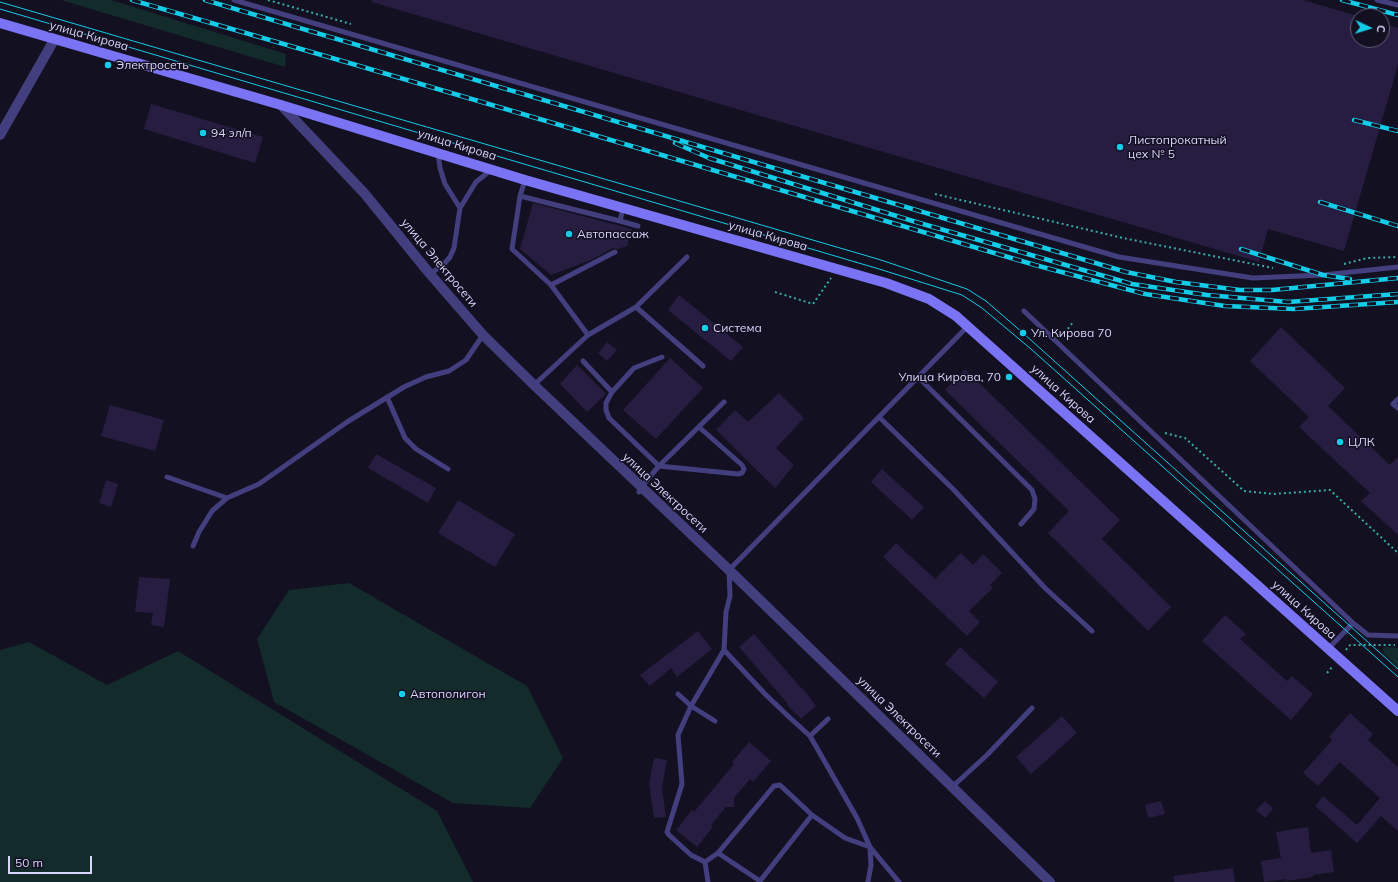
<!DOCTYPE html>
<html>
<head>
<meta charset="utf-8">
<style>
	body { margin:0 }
	#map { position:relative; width:1398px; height:882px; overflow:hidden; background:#131022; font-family:Mulish,sans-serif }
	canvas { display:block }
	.north { position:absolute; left:1350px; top:8px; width:40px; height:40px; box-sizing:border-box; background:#131022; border:1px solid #635e79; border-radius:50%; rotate:94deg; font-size:11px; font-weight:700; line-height:16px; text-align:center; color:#dad4fb }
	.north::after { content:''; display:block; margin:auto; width:14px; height:18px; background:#13cce8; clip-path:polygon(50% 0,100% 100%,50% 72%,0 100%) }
	.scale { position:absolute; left:8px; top:856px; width:84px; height:18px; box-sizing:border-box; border:2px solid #dad4fb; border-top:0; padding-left:5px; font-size:12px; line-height:14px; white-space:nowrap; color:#dad4fb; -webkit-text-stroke:3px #131022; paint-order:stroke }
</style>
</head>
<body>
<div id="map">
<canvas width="1398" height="882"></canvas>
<div class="north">С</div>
<div class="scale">50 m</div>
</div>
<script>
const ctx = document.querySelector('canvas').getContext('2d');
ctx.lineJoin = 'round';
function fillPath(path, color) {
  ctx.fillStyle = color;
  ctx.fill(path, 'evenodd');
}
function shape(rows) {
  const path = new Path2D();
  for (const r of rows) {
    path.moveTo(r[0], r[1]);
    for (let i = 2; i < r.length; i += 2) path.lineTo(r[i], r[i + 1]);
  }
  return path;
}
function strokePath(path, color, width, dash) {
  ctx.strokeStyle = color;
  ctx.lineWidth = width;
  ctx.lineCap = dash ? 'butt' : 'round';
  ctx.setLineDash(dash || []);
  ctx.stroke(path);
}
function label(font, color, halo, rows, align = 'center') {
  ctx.font = font + ' Mulish,sans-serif';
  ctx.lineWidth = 3;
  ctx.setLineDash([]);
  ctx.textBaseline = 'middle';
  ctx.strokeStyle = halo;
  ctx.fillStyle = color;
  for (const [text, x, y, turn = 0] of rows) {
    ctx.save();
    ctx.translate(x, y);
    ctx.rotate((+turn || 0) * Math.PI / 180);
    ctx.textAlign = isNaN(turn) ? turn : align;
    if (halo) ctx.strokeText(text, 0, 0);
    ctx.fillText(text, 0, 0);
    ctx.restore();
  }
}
fillPath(shape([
	[61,0,111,0,286,54,285,67],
	[349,583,527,686,563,758,530,808,453,803,274,702,257,639,289,590],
	[29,642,107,685,178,651,437,811,473,882,0,882,0,650],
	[1386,647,1398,648,1398,667,1384,654,1383,648]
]), '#132b2b');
fillPath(shape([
	[372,0,1303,0,1358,16,1358,40,1382,40,1382,23,1398,28,1398,65,1344,251,1268,229,1259,262,372,2],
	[151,104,263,137,255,163,144,129],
	[533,203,632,229,627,246,618,249,613,248,591,260,551,275,520,249],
	[679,295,743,347,731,361,668,310],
	[1281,327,1345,388,1328,406,1390,465,1398,457,1398,535,1361,501,1370,493,1299,427,1309,417,1250,361],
	[607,342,617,350,607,361,598,353],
	[670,358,703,388,656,439,623,410],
	[577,365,606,394,587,412,560,384],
	[965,369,1120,520,1102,539,1171,607,1148,631,1048,533,1069,511,945,390],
	[779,393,804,418,776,448,794,465,775,488,716,430,735,410,748,422],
	[110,405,164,420,155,451,101,436],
	[376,454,436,488,428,503,368,468],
	[882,469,924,507,912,520,871,482],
	[106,480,118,484,111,507,99,503],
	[458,500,515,534,495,567,438,533],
	[896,543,935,579,961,553,973,565,983,554,1002,573,990,585,993,588,969,611,980,622,967,636,883,557],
	[139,577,170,579,164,627,151,625,153,613,135,612],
	[1225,615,1246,634,1240,639,1287,681,1292,676,1313,694,1291,720,1202,641],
	[698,631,712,649,677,677,671,668,650,686,640,675],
	[754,634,804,691,804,690,816,706,801,719,787,705,788,704,739,647],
	[960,647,998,682,984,698,945,664],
	[1350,713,1373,734,1368,740,1398,767,1398,831,1381,816,1357,843,1315,806,1323,796,1357,825,1380,798,1340,762,1318,786,1303,773,1332,740,1329,737],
	[1062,716,1077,733,1031,774,1016,757],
	[749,742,771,761,753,782,750,779,734,798,734,807,726,807,711,825,713,827,697,847,676,830,692,810,694,812,734,764,732,762],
	[654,758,667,760,662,787,666,817,654,818,649,784],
	[1161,801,1165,814,1148,818,1145,805],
	[1265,801,1273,809,1265,818,1256,810],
	[1308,827,1311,853,1331,850,1334,872,1313,875,1313,877,1286,881,1285,879,1264,882,1261,861,1281,858,1276,832],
	[1233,868,1235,882,1174,882,1174,876]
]), '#261d41');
strokePath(shape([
	[268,0,351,24],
	[935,194,1123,238,1273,268],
	[1344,264,1367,258,1398,257],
	[775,292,813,304,831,278],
	[1064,337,1063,335,1074,321],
	[1165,433,1185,438,1244,491,1273,494,1330,490,1398,553],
	[1346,650,1350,645,1395,645],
	[1327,673,1333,666]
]), '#38aba7', 2, [2, 3]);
strokePath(shape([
	[234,0,1119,257,1253,278,1323,275,1398,267],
	[1377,0,1398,5],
	[438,153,440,168,445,184,460,208],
	[525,180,520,196,620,221,623,208],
	[520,196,512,249,551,285,615,252],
	[620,221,638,226],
	[430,274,444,264,450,257,454,248,460,208,476,182,491,170],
	[551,285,588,335],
	[636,307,703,366],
	[1024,311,1353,623],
	[662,357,634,368,612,392,606,403,606,410,609,418,659,466,738,474,742,473,744,469,742,465,699,427],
	[583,361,612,392],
	[918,377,1032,490,1035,499,1034,509,1021,524],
	[534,385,588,335,636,307,687,257],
	[387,397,405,438,416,449,448,469],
	[1398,399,1393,404,1398,408],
	[879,417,954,490,1045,588,1092,631],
	[167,477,227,498],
	[639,492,641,487,659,466,724,402],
	[193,546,199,532,212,511,227,498,259,484,347,422,404,387,426,377,449,371,466,360,483,335],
	[1328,649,1353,623,1368,635,1398,636],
	[678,694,691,706,715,721],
	[810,736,828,719],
	[952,787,987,755,1032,708],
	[812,815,760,881,718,853,774,786,780,785,812,815,845,838,870,847,899,882],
	[705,862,718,853],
	[708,882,705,862,691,855,669,835,667,832,682,784,678,735,691,706,724,650],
	[868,882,871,865,870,847,857,818,810,736,788,716,765,694,724,650,726,612,730,596,729,570,968,326]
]), '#433e7d', 5);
strokePath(shape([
	[0,135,54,40]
]), '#433e7d', 10);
strokePath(shape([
	[281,105,365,194,430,274,483,335,534,385,729,570,1050,882]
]), '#433e7d', 10);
strokePath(shape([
	[0,23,281,105,525,180,886,283,929,299,956,316,1398,711]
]), '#7a73f3', 10);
strokePath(shape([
	[0,2,881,260,967,289,986,301,1023,333,1398,669],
	[0,9,879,269,962,295,982,308,1031,349,1398,677]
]), '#13cce8', 1);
const rail = shape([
	[132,0,363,67,1035,265,1145,294,1225,306,1294,309,1398,302],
	[205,0,1126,272,1176,282,1240,290,1272,290,1398,278],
	[1342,0,1398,15],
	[1354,120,1398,131],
	[675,143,709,158,916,222,1132,284,1207,295,1288,302,1398,294],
	[1320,202,1398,226],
	[1241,249,1323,275,1350,279]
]);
strokePath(rail, '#13cce8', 4.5);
strokePath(rail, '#131022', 3, [9]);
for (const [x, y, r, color] of [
	[108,65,4,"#13cce8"],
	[203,133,4,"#13cce8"],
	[1120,147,4,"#13cce8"],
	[569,234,4,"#13cce8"],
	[705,328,4,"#13cce8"],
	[1023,333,4,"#13cce8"],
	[1009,377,4,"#13cce8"],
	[1340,442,4,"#13cce8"],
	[402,694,4,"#13cce8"]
]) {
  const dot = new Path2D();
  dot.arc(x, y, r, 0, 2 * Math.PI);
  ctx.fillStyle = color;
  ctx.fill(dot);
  strokePath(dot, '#131022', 1.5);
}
label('12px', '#dad4fb', '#131022', [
	["улица Кирова",89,36,16],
	["улица Кирова",457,145,17],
	["улица Кирова",768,236,16],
	["улица Электросети",439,263,50],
	["улица Кирова",1063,394,42],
	["улица Электросети",665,493,43],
	["улица Кирова",1304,610,42],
	["улица Электросети",899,717,44]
]);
label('12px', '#dad4fb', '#131022', [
	["Электросеть",116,65],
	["94 эл/п",211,133],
	["Листопрокатный",1128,140],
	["цех № 5",1128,154],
	["Автопассаж",577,234],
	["Система",713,328],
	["Ул. Кирова 70",1031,333],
	["Улица Кирова, 70",1001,377,"right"],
	["ЦЛК",1348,442],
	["Автополигон",410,694]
], 'left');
</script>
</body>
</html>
